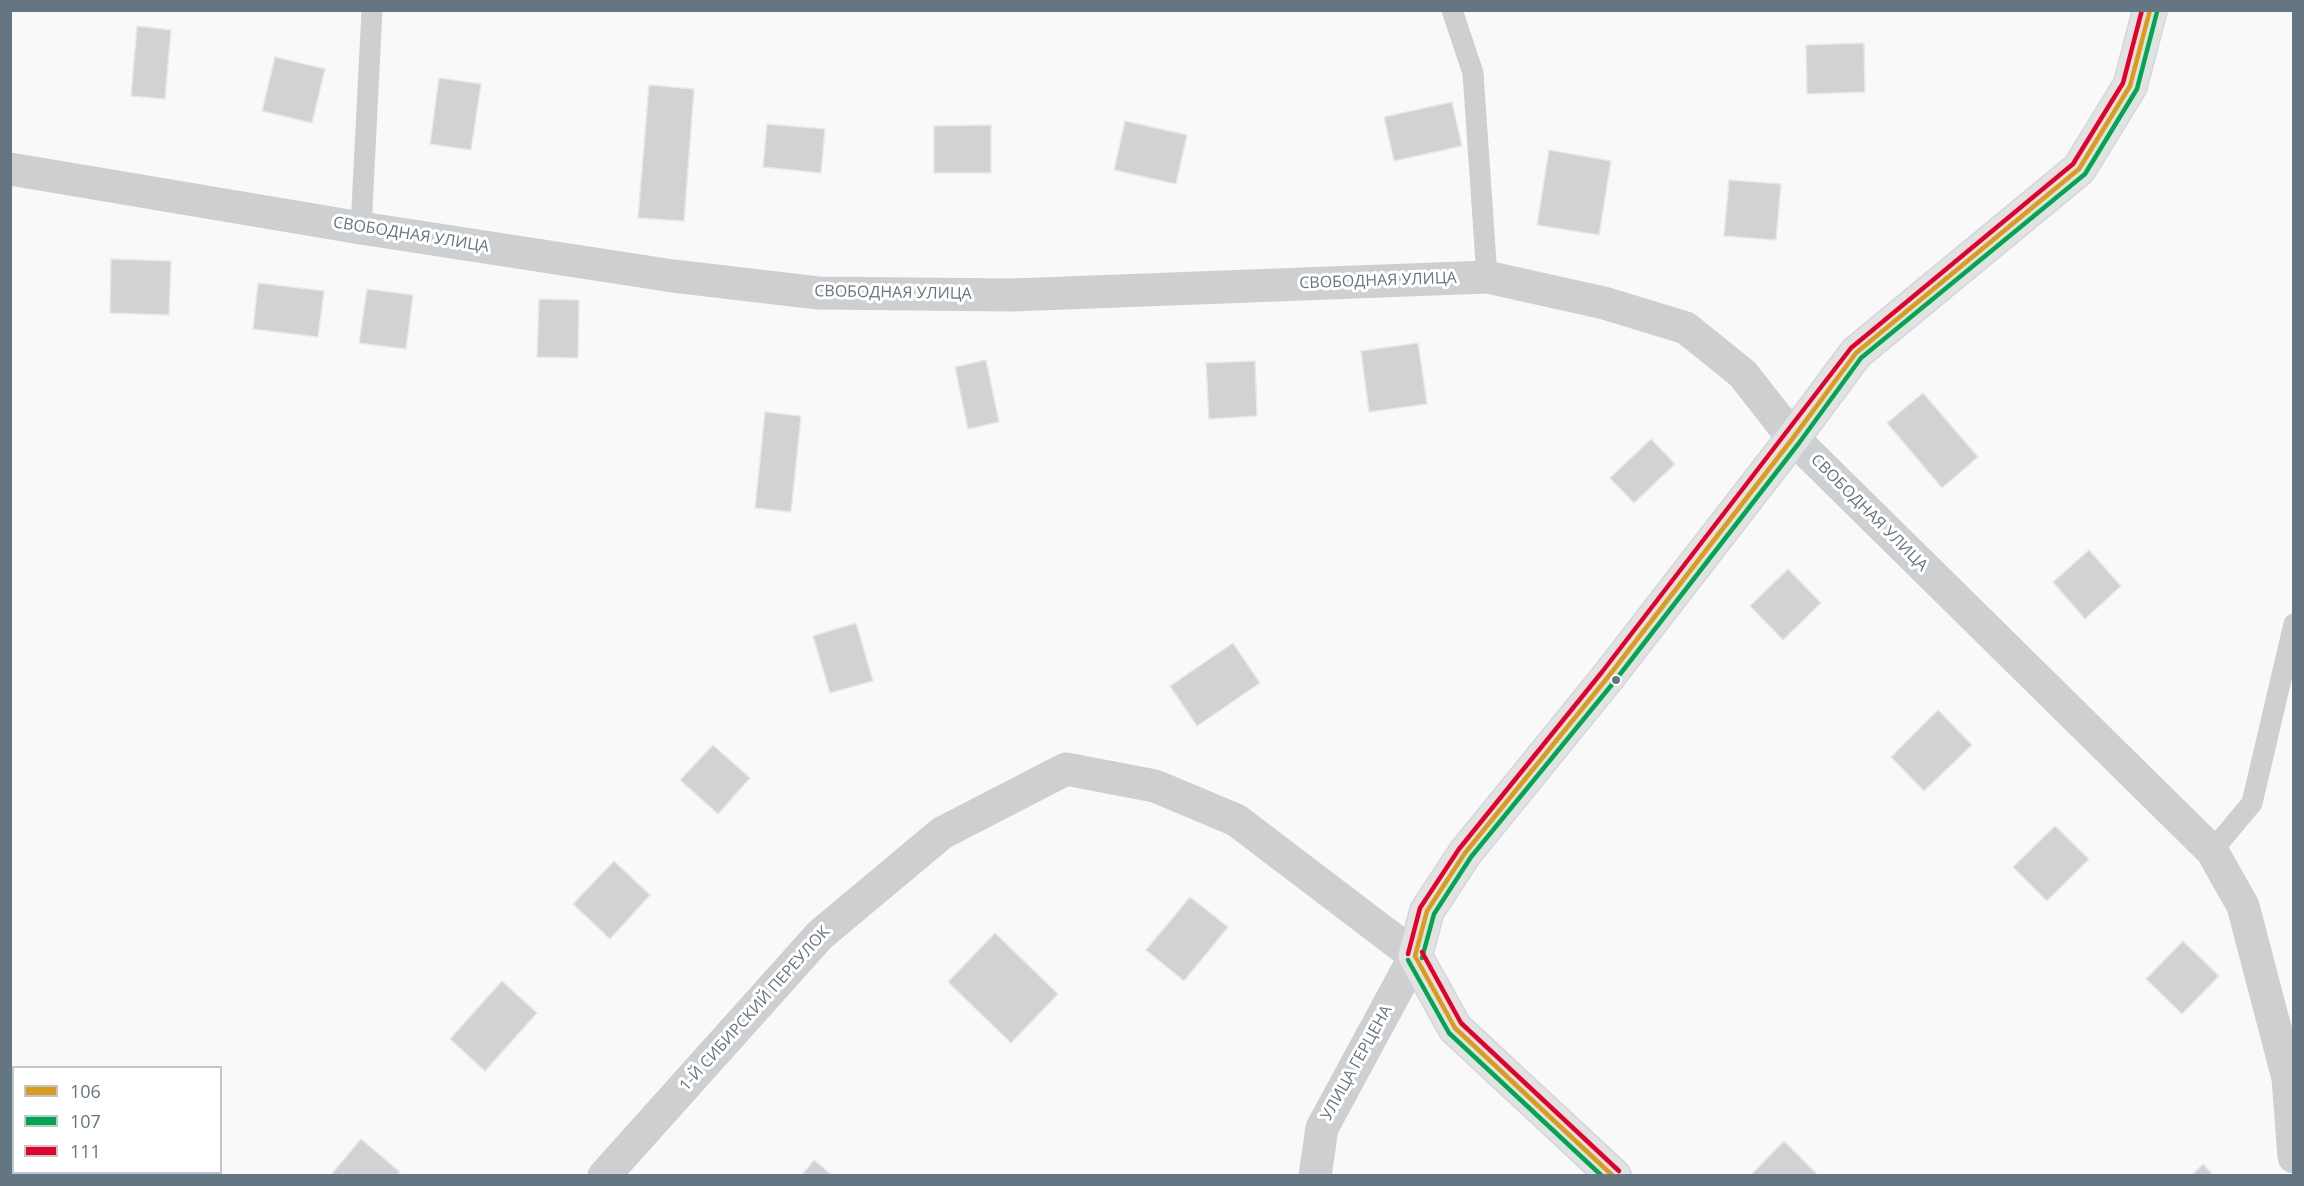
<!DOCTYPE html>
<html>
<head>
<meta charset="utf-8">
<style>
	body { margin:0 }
	#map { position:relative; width:2304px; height:1186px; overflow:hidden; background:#f9f9f9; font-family:"Open Sans",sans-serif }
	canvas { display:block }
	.frame { position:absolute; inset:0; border:12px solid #657683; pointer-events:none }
	.legend { position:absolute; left:12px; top:1066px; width:210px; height:108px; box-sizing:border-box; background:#fff; border:2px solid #c1c8cd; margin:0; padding:8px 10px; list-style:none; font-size:18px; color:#657683 }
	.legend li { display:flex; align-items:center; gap:12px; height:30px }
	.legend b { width:30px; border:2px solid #c1c8cd }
</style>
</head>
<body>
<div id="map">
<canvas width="2304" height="1186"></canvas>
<div class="frame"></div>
<ul class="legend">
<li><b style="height:8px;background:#da9c1a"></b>106</li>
<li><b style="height:8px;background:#00a651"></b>107</li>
<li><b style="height:8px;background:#e4002b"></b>111</li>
</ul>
</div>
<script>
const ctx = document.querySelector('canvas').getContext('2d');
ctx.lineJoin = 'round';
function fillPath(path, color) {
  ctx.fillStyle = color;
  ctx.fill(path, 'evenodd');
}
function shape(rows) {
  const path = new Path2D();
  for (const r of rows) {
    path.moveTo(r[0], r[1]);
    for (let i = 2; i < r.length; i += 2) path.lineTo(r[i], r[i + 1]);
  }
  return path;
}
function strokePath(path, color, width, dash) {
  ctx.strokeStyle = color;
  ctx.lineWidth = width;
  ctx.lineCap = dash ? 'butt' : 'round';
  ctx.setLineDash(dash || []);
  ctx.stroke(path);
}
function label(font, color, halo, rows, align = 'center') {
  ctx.font = font + ' "Open Sans",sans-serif';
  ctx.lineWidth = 6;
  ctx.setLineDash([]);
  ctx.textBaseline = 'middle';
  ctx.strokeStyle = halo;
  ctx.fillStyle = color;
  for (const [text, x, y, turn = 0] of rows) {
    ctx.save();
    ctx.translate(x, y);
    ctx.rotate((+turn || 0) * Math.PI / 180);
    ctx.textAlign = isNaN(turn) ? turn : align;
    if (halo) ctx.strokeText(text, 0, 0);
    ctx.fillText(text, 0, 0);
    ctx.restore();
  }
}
const building = shape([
	[137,26,171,30,165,99,131,96,137,26],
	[1864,43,1865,92,1807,94,1806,45,1864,43],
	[275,57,325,69,312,123,262,111,275,57],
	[439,78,481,84,471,150,430,144,439,78],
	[649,85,694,89,684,221,638,218,649,85],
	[1452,102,1462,146,1394,161,1384,117,1452,102],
	[1125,121,1187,135,1176,184,1114,170,1125,121],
	[767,124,825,129,821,173,763,167,767,124],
	[991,125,991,173,934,173,934,126,991,125],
	[1549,150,1611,161,1599,235,1537,225,1549,150],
	[1729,180,1781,184,1776,240,1724,236,1729,180],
	[111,259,171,261,169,315,110,313,111,259],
	[258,283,324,291,318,337,253,329,258,283],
	[367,289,413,295,406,349,359,343,367,289],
	[539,299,579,300,578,358,537,357,539,299],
	[1418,343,1427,404,1369,412,1361,351,1418,343],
	[986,360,999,422,968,429,955,367,986,360],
	[1255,361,1257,416,1209,419,1206,363,1255,361],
	[1923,393,1978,457,1942,488,1887,423,1923,393],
	[765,412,801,416,791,512,755,508,765,412],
	[1651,439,1675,464,1634,503,1610,478,1651,439],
	[2089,550,2121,586,2085,619,2053,582,2089,550],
	[1788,569,1821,603,1783,640,1750,606,1788,569],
	[856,623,873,681,830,693,813,636,856,623],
	[1233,643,1260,683,1197,726,1170,686,1233,643],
	[1938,710,1972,745,1924,791,1891,757,1938,710],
	[713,745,750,778,718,814,680,780,713,745],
	[2055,826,2089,859,2047,901,2013,867,2055,826],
	[614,861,650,895,610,939,573,904,614,861],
	[1190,897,1228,927,1184,981,1146,950,1190,897],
	[995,933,1058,994,1011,1043,948,982,995,933],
	[2183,941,2219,976,2182,1014,2146,979,2183,941],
	[502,981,537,1013,485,1071,450,1039,502,981],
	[361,1139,400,1172,397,1176,330,1176,361,1139],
	[1784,1141,1819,1176,1750,1176,1784,1141],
	[814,1160,833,1176,801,1176,814,1160],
	[2203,1164,2214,1176,2191,1176,2203,1164]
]);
fillPath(building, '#d0d2d3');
strokePath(building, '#e8e8e8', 1.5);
const secondary = shape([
	[1614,1176,1455,1028,1415,956,1427,911,1465,853,1608,677,1793,438,1856,353,2079,169,2130,86,2150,10]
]);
strokePath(secondary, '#d5d6d7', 36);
strokePath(shape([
	[1452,10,1473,73,1487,277],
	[361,228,372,10],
	[2212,851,2252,803,2294,624]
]), '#cecfd0', 21);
strokePath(shape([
	[10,169,361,228,673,276,818,293,1013,295,1487,277,1604,303,1686,328,1743,374,1793,438,2212,851,2243,906,2288,1078,2294,1157],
	[604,1176,820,935,942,833,1066,769,1155,786,1236,820,1415,956,1322,1128,1315,1176]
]), '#cecfd0', 33);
strokePath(secondary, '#e1e2e2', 33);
strokePath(shape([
	[1415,956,1427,911,1465,853,1608,677,1793,438,1856,353,2079,169,2130,86,2150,10],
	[1415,956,1455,1028,1613,1176]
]), '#da9c1a', 4.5);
strokePath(shape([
	[1422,958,1434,914,1471,857,1614,682,1799,443,1861,358,2085,174,2137,89,2157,12],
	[1408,960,1449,1033,1602,1176]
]), '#00a651', 4.5);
strokePath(shape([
	[1422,952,1461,1023,1619,1171],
	[1408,954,1420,908,1459,849,1602,672,1851,348,2073,164,2123,83,2142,10]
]), '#e4002b', 4.5);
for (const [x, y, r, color] of [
	[1616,680,5,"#657683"]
]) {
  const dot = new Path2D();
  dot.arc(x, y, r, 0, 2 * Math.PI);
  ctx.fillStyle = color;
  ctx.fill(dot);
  strokePath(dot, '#fff', 2);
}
label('16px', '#657683', '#fff', [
	["СВОБОДНАЯ УЛИЦА",411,235,9],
	["СВОБОДНАЯ УЛИЦА",1378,281,-2],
	["СВОБОДНАЯ УЛИЦА",893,293,1],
	["СВОБОДНАЯ УЛИЦА",1869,513,45],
	["1-Й СИБИРСКИЙ ПЕРЕУЛОК",755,1009,-48],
	["УЛИЦА ГЕРЦЕНА",1357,1063,-61]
]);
</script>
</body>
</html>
